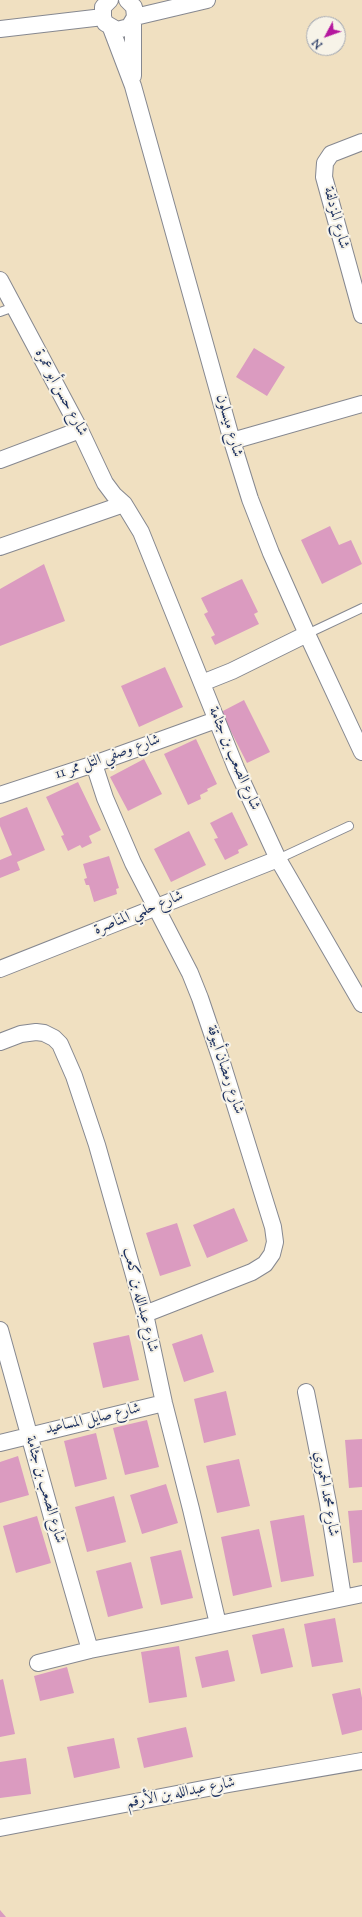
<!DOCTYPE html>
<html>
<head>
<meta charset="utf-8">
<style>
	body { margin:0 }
	#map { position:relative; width:362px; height:1917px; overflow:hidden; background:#f0e0c1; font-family:"Sorts Mill Goudy",serif }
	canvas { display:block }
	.north { position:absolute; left:306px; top:16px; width:40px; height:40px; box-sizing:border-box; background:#f7f3e8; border:1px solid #9fa5b1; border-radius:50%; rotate:229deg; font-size:11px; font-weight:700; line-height:16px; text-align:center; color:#1b2f5e }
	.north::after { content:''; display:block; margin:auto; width:14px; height:18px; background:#b5179e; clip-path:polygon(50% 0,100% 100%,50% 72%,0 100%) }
</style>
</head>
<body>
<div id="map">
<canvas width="362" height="1917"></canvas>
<div class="north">N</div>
</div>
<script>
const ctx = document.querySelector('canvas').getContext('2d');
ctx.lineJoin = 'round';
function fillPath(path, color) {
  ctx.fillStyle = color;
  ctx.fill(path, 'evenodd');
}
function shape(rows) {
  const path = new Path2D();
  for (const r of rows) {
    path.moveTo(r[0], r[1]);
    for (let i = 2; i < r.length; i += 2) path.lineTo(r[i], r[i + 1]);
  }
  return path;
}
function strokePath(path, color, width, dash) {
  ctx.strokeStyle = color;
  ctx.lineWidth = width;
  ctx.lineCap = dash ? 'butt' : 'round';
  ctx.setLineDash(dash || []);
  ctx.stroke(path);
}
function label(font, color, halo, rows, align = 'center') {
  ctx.font = font + ' "Sorts Mill Goudy",Amiri,serif';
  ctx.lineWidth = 4;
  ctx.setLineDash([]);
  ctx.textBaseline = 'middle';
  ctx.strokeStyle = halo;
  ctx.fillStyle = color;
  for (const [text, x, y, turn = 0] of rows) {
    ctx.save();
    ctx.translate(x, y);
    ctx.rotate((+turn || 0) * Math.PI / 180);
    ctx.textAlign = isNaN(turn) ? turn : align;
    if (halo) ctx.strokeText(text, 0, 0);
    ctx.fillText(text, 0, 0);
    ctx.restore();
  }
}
fillPath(shape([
	[254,348,285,367,267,396,236,377],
	[330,526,339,545,351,540,362,564,322,584,301,540],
	[44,564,65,621,0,646,0,589],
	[242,579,258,612,254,614,259,624,215,645,211,637,215,635,204,614,208,612,201,598],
	[165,667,183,707,139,727,121,686],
	[244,700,270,752,247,763,221,712],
	[196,739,217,784,207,789,208,791,200,795,201,799,188,805,164,754],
	[144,759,162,794,128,811,110,777],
	[78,782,101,830,89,836,92,843,82,848,80,845,68,851,61,836,64,835,46,797],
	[27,807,45,850,17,862,20,870,0,878,0,860,12,855,0,826,0,818],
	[232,812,248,845,238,850,239,853,225,860,214,839,218,838,210,823],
	[189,831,206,865,171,882,154,849],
	[109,856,119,888,116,889,117,894,94,902,89,885,86,885,84,879,87,878,83,864],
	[234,1208,248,1241,207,1258,193,1225],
	[177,1223,191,1266,160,1276,146,1233],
	[202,1334,214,1372,184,1382,172,1344],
	[129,1335,139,1380,103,1388,93,1343],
	[226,1391,236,1435,204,1443,194,1399],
	[147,1420,159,1467,125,1475,113,1428],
	[96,1433,107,1479,75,1487,64,1441],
	[362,1439,362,1487,349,1488,345,1440],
	[18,1456,29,1495,0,1503,0,1462],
	[239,1459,250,1506,217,1513,206,1466],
	[166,1484,178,1523,142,1534,130,1495],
	[114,1496,126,1542,87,1552,75,1507],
	[362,1510,362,1562,353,1563,348,1511],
	[304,1515,314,1576,281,1582,270,1521],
	[37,1516,51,1563,16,1573,3,1526],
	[259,1529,272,1587,233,1596,221,1537],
	[181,1550,193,1598,161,1605,150,1557],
	[131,1562,143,1608,108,1617,96,1571],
	[335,1618,343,1662,312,1667,304,1624],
	[284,1628,293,1667,261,1674,252,1635],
	[179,1646,187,1697,149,1703,141,1652],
	[228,1650,235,1681,202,1688,195,1657],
	[67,1667,74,1693,40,1701,34,1676],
	[3,1679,15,1734,0,1737,0,1680],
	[360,1688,362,1698,362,1730,342,1735,332,1694],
	[186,1727,193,1757,144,1768,137,1738],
	[114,1738,120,1768,74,1778,67,1747],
	[26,1758,31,1794,0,1798,0,1762],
	[0,1910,6,1917,0,1917]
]), '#db9bc0');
const service = shape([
	[0,312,14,307],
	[307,634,362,608],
	[278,859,349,826]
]);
const minor = shape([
	[110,0,103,7,103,17,105,23,117,30,129,27,135,17,134,7,127,0],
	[135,17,207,0],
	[133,22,133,76],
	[111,28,133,86,232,441,250,499,271,553,307,634,362,752],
	[0,29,103,17],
	[362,142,331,154,325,163,324,177,362,315],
	[0,280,80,430,105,483,114,495,124,504,141,532,236,768,278,859,362,1004],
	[232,441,362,404],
	[0,460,80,430],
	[0,547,124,504],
	[202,683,232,671,307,634],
	[94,764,105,798,133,863,190,973,200,998,222,1063,273,1227,275,1242,272,1254,265,1264,252,1272,145,1314],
	[0,795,94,764,216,720],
	[0,969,278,859],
	[0,1042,21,1034,36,1032,44,1033,54,1038,60,1044,74,1076,97,1145,145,1314,164,1403,191,1509,218,1624],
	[0,1330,58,1539,90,1650],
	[306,1392,328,1503,343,1597],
	[0,1443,164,1403],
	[38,1663,90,1650,172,1634,362,1594],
	[0,1828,229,1784,362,1761]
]);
strokePath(service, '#868890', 10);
strokePath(minor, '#868890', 18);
strokePath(service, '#fff', 8);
strokePath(minor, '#fff', 16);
label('15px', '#1b2f5e', '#f7f3e8', [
	["شارع المزدلفة",335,218,75],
	["شارع حسن أبو عمرة",60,393,62],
	["شارع ميسلون",228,426,74],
	["شارع وصفي التل ممر 11",108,758,-19],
	["شارع الصعب بن جثامة",233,759,67],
	["شارع حلمي المناصرة",139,914,-22],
	["شارع رمضان أبيوقة",224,1070,72],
	["شارع عبدالله بن كعب",139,1300,76],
	["شارع صايل المساعيد",93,1420,-13],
	["شارع الصعب بن جثامة",44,1490,74],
	["شارع محمد الحموري",325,1494,80],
	["شارع عبدالله بن الأرقم",181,1794,-11]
]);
</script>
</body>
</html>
